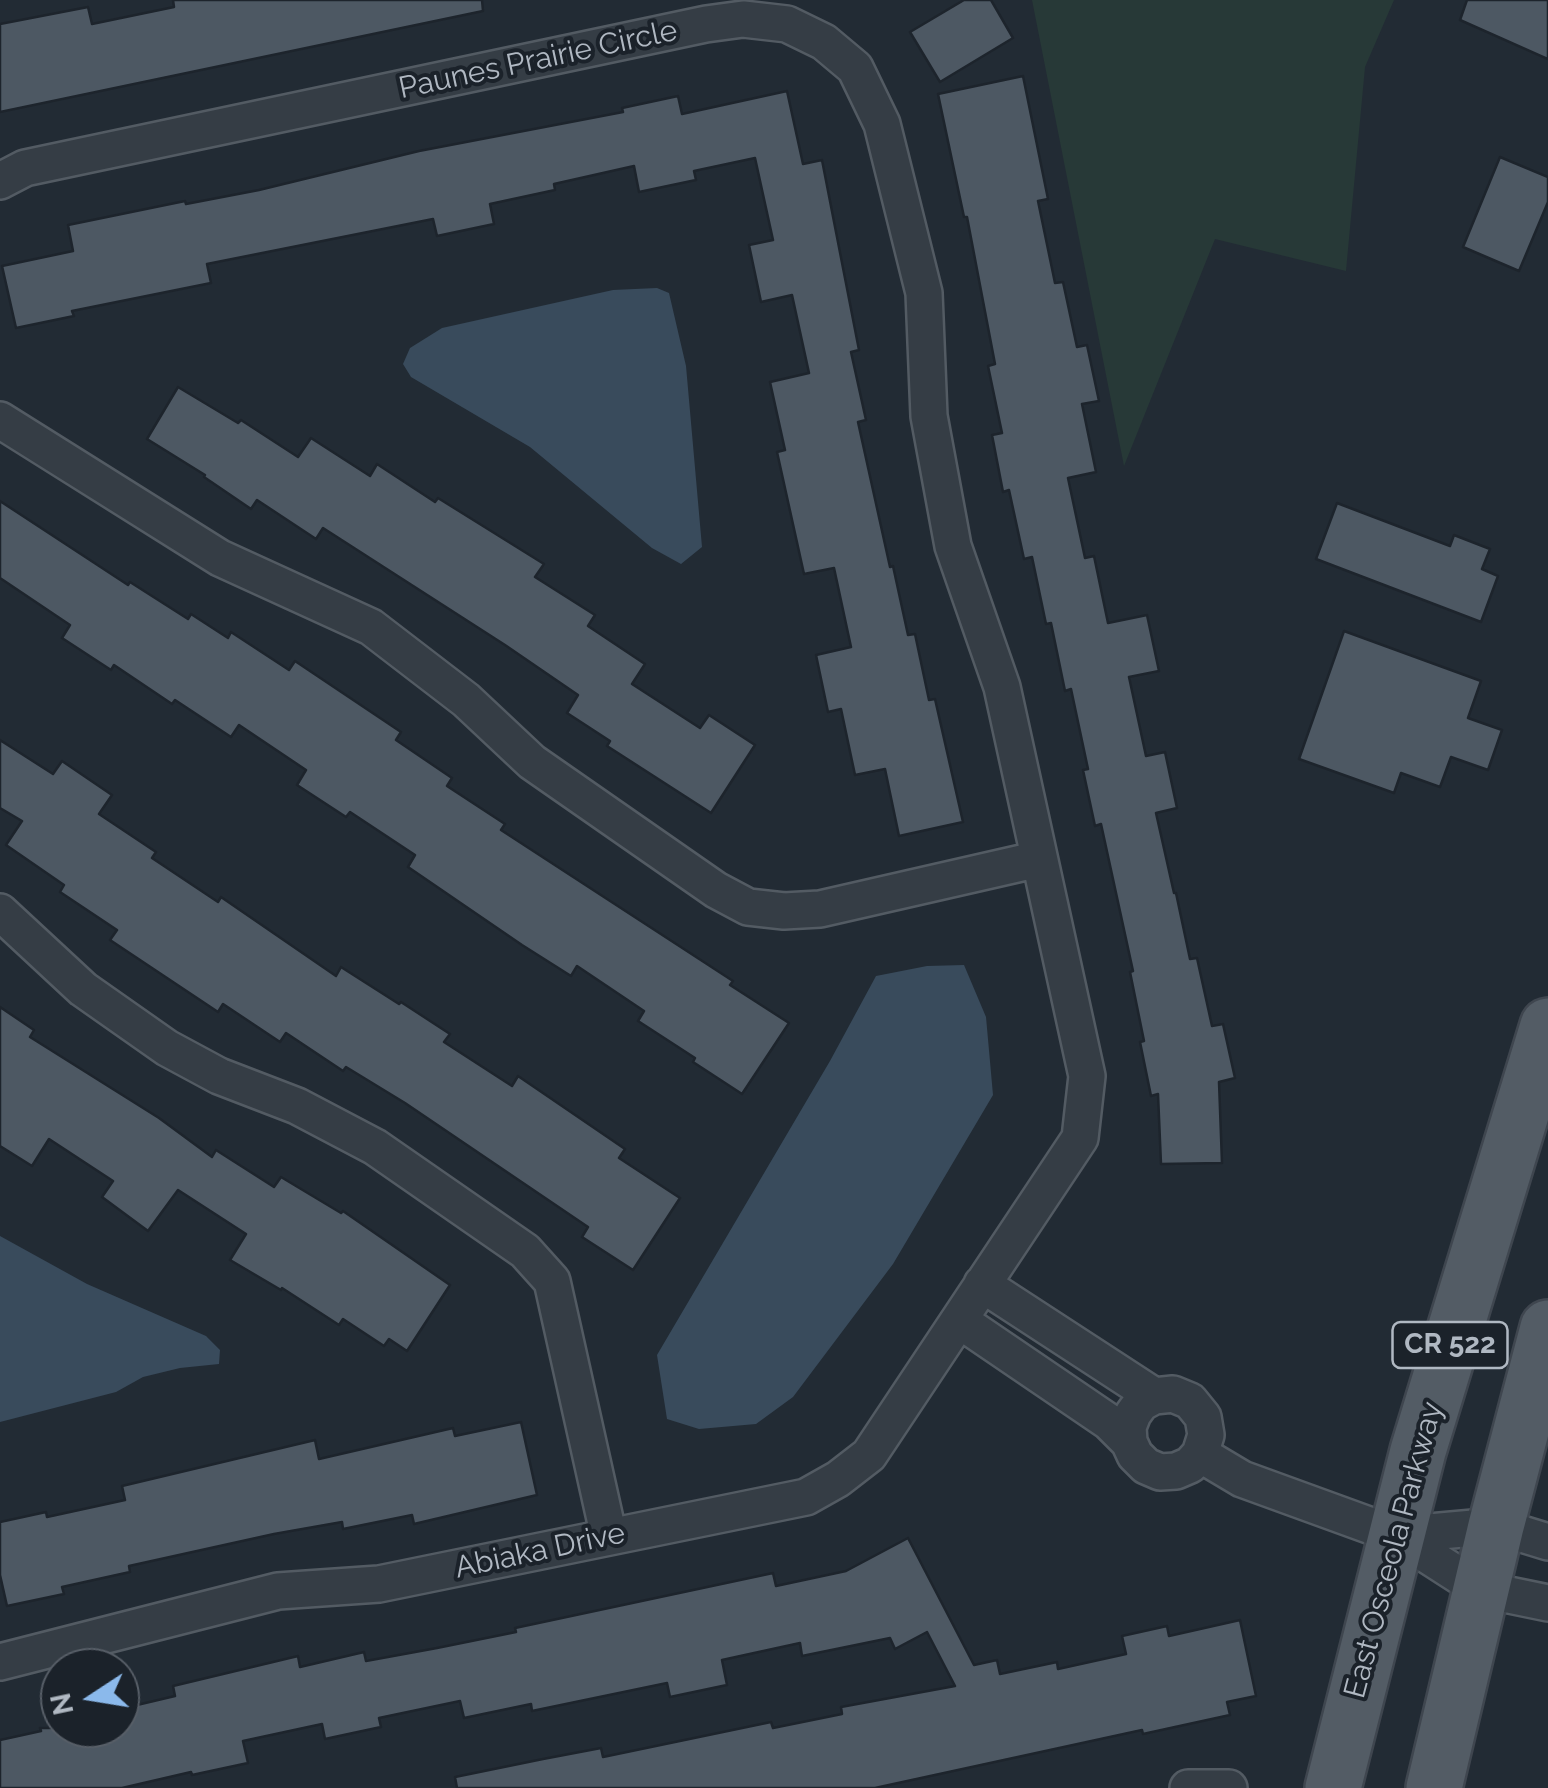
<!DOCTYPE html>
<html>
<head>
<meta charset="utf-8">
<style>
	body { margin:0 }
	#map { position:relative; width:1548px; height:1788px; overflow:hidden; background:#222b34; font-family:Raleway,sans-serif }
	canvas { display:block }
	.north { position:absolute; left:40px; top:1648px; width:100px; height:100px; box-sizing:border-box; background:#1b222a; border:2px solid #575e67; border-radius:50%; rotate:258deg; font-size:28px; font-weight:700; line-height:40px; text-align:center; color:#b0b8c2 }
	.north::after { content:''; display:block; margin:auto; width:35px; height:45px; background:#8bb9eb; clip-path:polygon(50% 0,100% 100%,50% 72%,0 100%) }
</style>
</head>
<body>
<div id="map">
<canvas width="1548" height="1788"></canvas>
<div class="north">N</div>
</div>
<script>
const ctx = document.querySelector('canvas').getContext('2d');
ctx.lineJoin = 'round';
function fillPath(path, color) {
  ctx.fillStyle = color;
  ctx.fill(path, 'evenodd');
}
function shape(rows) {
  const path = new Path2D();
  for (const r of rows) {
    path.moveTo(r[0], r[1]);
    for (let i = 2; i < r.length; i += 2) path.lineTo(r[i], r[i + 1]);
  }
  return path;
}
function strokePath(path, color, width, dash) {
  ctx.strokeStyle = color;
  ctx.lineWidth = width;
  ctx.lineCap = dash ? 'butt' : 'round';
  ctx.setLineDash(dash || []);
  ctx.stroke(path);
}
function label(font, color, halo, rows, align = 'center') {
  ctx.font = font + ' Raleway,sans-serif';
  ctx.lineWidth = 8;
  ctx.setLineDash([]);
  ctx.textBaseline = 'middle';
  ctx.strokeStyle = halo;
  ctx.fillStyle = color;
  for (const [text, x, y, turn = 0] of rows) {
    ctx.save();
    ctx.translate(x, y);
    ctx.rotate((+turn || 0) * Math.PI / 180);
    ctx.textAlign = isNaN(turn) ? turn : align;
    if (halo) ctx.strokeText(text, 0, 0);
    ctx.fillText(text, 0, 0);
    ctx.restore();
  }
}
fillPath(shape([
	[1032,0,1394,0,1365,67,1346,271,1215,239,1124,466]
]), '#273937');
fillPath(shape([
	[657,288,669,293,686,366,702,547,681,564,652,548,530,447,411,377,403,364,410,348,442,328,613,290],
	[964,965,986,1017,993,1095,893,1264,793,1397,756,1424,699,1429,667,1419,657,1355,830,1061,876,976,927,966],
	[0,1236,87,1284,206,1336,220,1350,219,1364,180,1368,143,1377,116,1392,0,1422]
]), '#394b5c');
const building = shape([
	[173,0,482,0,483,11,0,112,0,24,88,7,92,24,174,7,173,0],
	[964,0,991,0,1013,38,940,82,910,32,964,0],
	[1467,0,1548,0,1548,59,1460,20,1467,0],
	[1023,76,1048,199,1038,201,1055,283,1063,282,1077,347,1087,345,1099,401,1082,404,1096,472,1068,478,1085,558,1094,556,1108,623,1147,615,1159,671,1129,677,1146,756,1165,752,1177,808,1156,813,1174,893,1176,893,1190,959,1197,958,1212,1026,1223,1024,1235,1078,1219,1082,1222,1163,1161,1164,1158,1094,1151,1096,1140,1042,1144,1041,1130,972,1133,971,1101,824,1095,826,1083,770,1088,769,1071,689,1065,691,1051,623,1046,624,1032,557,1024,559,1009,490,1003,492,992,435,1002,433,988,366,995,364,967,217,964,217,938,94,1023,76],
	[787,91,803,164,822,160,859,350,851,352,866,420,858,422,890,567,893,566,908,635,915,634,929,700,935,699,963,822,899,836,885,769,855,775,841,709,828,712,816,655,851,647,834,568,804,574,777,452,785,450,770,382,809,373,792,295,761,302,749,245,773,240,755,158,694,171,696,180,639,192,634,166,554,184,555,190,490,204,494,224,437,236,433,219,207,264,211,283,72,311,74,316,16,328,2,266,73,251,68,225,185,201,186,204,259,190,419,151,623,112,622,108,678,96,682,114,787,91],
	[1500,157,1548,177,1548,202,1519,271,1463,247,1500,157],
	[178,387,238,423,241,420,298,457,311,438,370,476,377,464,435,502,438,498,544,564,535,577,595,615,588,626,645,664,632,684,700,728,709,715,755,745,711,813,607,746,610,741,567,713,578,695,505,645,323,528,316,539,257,500,251,509,204,477,205,475,147,439,178,387],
	[0,501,128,585,130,582,188,619,191,614,228,638,231,632,289,670,295,661,401,732,396,740,452,778,447,786,505,824,501,830,733,981,730,985,789,1023,742,1094,693,1062,695,1058,638,1021,644,1011,577,966,571,976,522,945,408,867,415,855,350,812,346,817,297,785,306,770,239,725,231,737,175,700,172,704,114,665,111,670,62,638,70,625,0,578,0,501],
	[1337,503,1450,546,1454,535,1490,549,1482,569,1498,576,1481,622,1316,559,1337,503],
	[1344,631,1481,681,1468,718,1502,730,1488,770,1451,757,1440,787,1401,773,1394,793,1299,759,1344,631],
	[0,740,53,774,62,761,112,795,99,814,156,852,152,858,218,902,221,897,336,976,341,967,399,1004,401,1002,450,1034,444,1042,512,1086,518,1076,625,1149,619,1158,680,1198,633,1270,582,1237,588,1227,405,1103,346,1067,343,1071,286,1033,280,1042,223,1004,218,1012,110,940,117,930,60,892,64,885,6,845,22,821,0,808,0,740],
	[0,1007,34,1030,30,1037,159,1118,212,1157,216,1150,274,1187,281,1177,341,1213,343,1211,450,1285,407,1351,389,1339,384,1346,343,1319,339,1325,282,1288,281,1290,230,1260,246,1234,178,1190,148,1231,102,1197,113,1181,49,1139,32,1166,0,1146,0,1007],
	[521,1422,537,1495,414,1524,412,1515,343,1529,342,1522,274,1534,129,1566,130,1572,62,1587,64,1594,7,1606,0,1575,0,1522,46,1512,47,1517,125,1500,122,1486,315,1440,319,1459,453,1428,455,1436,521,1422],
	[908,1538,974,1665,997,1660,1000,1674,1057,1662,1058,1669,1126,1654,1122,1636,1167,1626,1169,1636,1240,1620,1256,1696,1227,1702,1230,1715,1143,1734,1142,1730,875,1788,457,1788,455,1777,543,1759,601,1748,603,1757,771,1722,773,1728,842,1714,841,1707,955,1686,927,1632,895,1649,890,1638,802,1656,800,1643,722,1660,727,1685,670,1697,667,1683,532,1711,531,1704,464,1718,460,1701,379,1718,381,1727,325,1739,322,1724,243,1741,248,1763,192,1775,191,1772,122,1788,0,1788,0,1740,41,1731,40,1728,120,1728,120,1709,175,1696,173,1686,298,1656,300,1667,364,1652,366,1661,437,1648,516,1632,515,1628,773,1573,776,1586,846,1571,908,1538]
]);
fillPath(building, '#4d5863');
strokePath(building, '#1d242c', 2.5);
const street = shape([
	[0,181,25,168,706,24,743,19,787,24,824,42,855,68,882,124,924,293,929,416,953,546,1002,687,1087,1076,1080,1138,869,1455,838,1479,806,1497,379,1584,278,1591,0,1662],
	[0,420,220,558,371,627,466,700,532,762,716,890,748,907,784,911,820,909,1039,859],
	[0,912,83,989,167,1048,219,1076,297,1106,375,1147,525,1251,552,1281,609,1537],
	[982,1284,1154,1396],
	[959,1320,1109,1422,1129,1442,1135,1455,1146,1466,1160,1472,1176,1471,1190,1465,1200,1454,1206,1435,1203,1417,1190,1401,1173,1394,1154,1396,1141,1403,1133,1414,1128,1427,1129,1442],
	[1200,1454,1242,1479,1396,1535,1480,1589,1548,1603],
	[1396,1535,1496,1526,1548,1542],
	[1188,1788,1229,1788]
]);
const primary = shape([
	[1333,1788,1418,1451,1548,1026],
	[1434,1788,1496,1526,1548,1328]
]);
strokePath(street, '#535b63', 40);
strokePath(primary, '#3f464f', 60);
strokePath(street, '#353d45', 35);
strokePath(primary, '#535c65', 55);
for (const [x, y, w] of [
	[1450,1345,115]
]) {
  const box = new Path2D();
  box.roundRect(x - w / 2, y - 23, w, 46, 8);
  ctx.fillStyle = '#1b222a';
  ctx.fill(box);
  strokePath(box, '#b0b8c2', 2.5);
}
label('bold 28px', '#b0b8c2', null, [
	["CR 522",1450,1345]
]);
label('30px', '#b0b8c2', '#1b222a', [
	["Paunes Prairie Circle",538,60,-12],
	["East Osceola Parkway",1394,1550,-75],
	["Abiaka Drive",540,1551,-12]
]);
</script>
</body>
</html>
